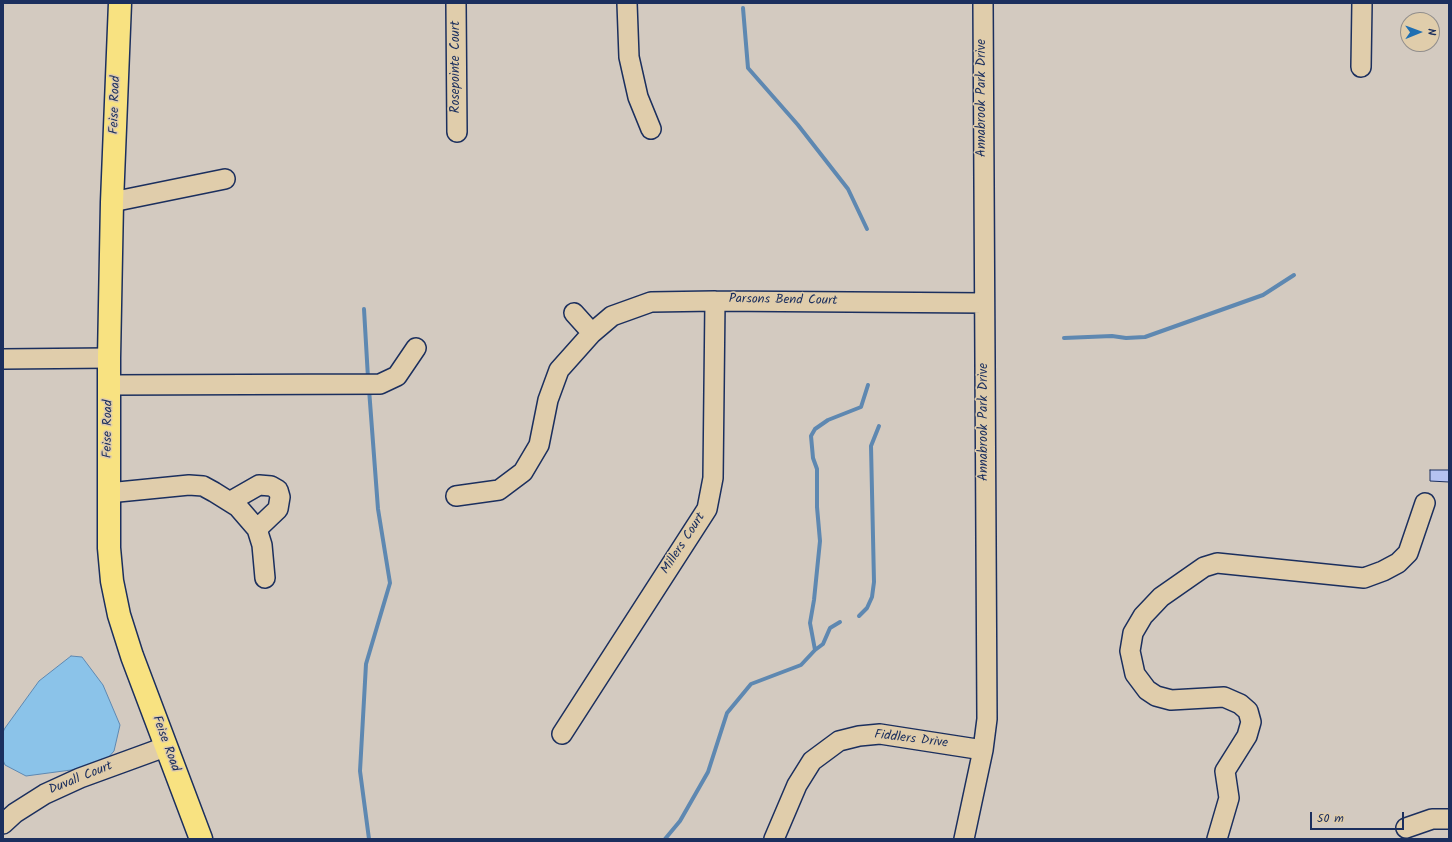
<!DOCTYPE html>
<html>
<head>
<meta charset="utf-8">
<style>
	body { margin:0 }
	#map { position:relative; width:1452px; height:842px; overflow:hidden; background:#d3cac0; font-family:Kalam,sans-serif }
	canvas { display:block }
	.frame { position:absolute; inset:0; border:4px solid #1b2f5e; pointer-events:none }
	.north { position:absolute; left:1400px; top:12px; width:40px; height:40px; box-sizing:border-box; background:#e0cdab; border:1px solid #918e8c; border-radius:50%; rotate:89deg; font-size:11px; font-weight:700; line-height:16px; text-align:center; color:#1b2f5e }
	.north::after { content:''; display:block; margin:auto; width:14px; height:18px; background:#1f6fb2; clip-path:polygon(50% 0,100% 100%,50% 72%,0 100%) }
	.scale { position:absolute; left:1310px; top:812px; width:94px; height:18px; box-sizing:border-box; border:2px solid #1b2f5e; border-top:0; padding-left:5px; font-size:12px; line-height:14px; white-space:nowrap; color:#1b2f5e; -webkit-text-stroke:3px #e0cdab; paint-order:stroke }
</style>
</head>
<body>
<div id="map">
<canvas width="1452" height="842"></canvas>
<div class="frame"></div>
<div class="north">N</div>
<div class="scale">50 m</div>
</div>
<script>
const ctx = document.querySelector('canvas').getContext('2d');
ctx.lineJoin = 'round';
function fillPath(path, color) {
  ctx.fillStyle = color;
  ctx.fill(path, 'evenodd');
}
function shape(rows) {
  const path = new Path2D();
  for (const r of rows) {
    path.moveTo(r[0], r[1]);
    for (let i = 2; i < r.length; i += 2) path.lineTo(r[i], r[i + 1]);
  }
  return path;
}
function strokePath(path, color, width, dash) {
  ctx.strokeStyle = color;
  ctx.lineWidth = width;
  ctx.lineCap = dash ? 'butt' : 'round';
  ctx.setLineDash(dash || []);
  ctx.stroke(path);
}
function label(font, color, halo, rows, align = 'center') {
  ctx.font = font + ' Kalam,sans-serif';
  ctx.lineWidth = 3;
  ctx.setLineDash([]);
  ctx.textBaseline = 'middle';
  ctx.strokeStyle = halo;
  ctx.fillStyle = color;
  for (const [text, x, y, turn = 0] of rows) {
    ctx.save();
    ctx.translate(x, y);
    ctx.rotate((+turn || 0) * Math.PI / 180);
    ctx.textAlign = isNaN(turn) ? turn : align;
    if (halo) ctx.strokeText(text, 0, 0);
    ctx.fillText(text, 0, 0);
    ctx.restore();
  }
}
const water = shape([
	[71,656,82,657,103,685,120,725,114,751,101,766,26,776,5,765,3,760,3,732,5,728,39,681,71,656]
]);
fillPath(water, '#8bc3e9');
strokePath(water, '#5e88b1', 1);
strokePath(shape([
	[743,8,748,68,798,125,848,189,867,229],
	[364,309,368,378],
	[1064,338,1112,336,1126,338,1145,337,1263,295,1294,275],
	[859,616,867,608,872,597,874,582,871,446,879,426],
	[815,650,823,644,830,628,840,622],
	[369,839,360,771,366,664,390,583,378,509,369,389],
	[665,839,680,821,708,772,727,713,751,684,801,665,815,650,810,623,814,600,820,541,817,507,817,469,813,458,811,436,815,429,828,420,861,407,868,385]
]), '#5e88b1', 4);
const building = shape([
	[1430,470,1449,470,1449,482,1430,481,1430,470]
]);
fillPath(building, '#b5c2f2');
strokePath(building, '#1b2f5e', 1);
const minor = shape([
	[456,3,457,132],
	[627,3,629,57,638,97,651,129],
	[1361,67,1362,3],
	[112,202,225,179],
	[574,313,592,333],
	[3,359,109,358],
	[110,385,380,384,397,376,416,348],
	[108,493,189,485,203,486,214,492,238,507,257,529,262,545,265,578],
	[456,496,499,490,523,472,539,445,548,400,559,370,592,333,612,316,651,302,715,301,984,303],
	[231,501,259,485,271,486,278,490,280,497,278,509,257,529],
	[562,734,707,509,713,478,715,301],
	[3,824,15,813,45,794,80,778,165,747],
	[1406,828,1432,819,1449,819],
	[774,839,797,785,812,761,839,741,859,736,880,734,983,750],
	[964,839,983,750,987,719,983,3],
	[1217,839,1229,798,1225,771,1247,736,1251,722,1248,711,1240,704,1224,697,1171,700,1156,696,1147,690,1135,674,1130,651,1133,633,1143,616,1161,597,1204,567,1217,563,1364,578,1383,571,1398,563,1408,553,1425,503]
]);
const major = shape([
	[120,3,112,202,109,358,109,548,112,581,119,615,132,656,201,839]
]);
strokePath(minor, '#1b2f5e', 22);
strokePath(major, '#1b2f5e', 25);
strokePath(minor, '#e0cdab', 19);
strokePath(major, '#f8e281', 22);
label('13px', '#1b2f5e', '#e0cdab', [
	["Rosepointe Court",457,67,-90],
	["Annabrook Park Drive",983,98,-90],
	["Feise Road",116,105,-88],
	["Parsons Bend Court",783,301,1],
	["Annabrook Park Drive",985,422,-90],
	["Feise Road",109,429,-89],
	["Millers Court",684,544,-57],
	["Fiddlers Drive",911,740,7],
	["Feise Road",165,744,70],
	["Duvall Court",81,779,-22]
]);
</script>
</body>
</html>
